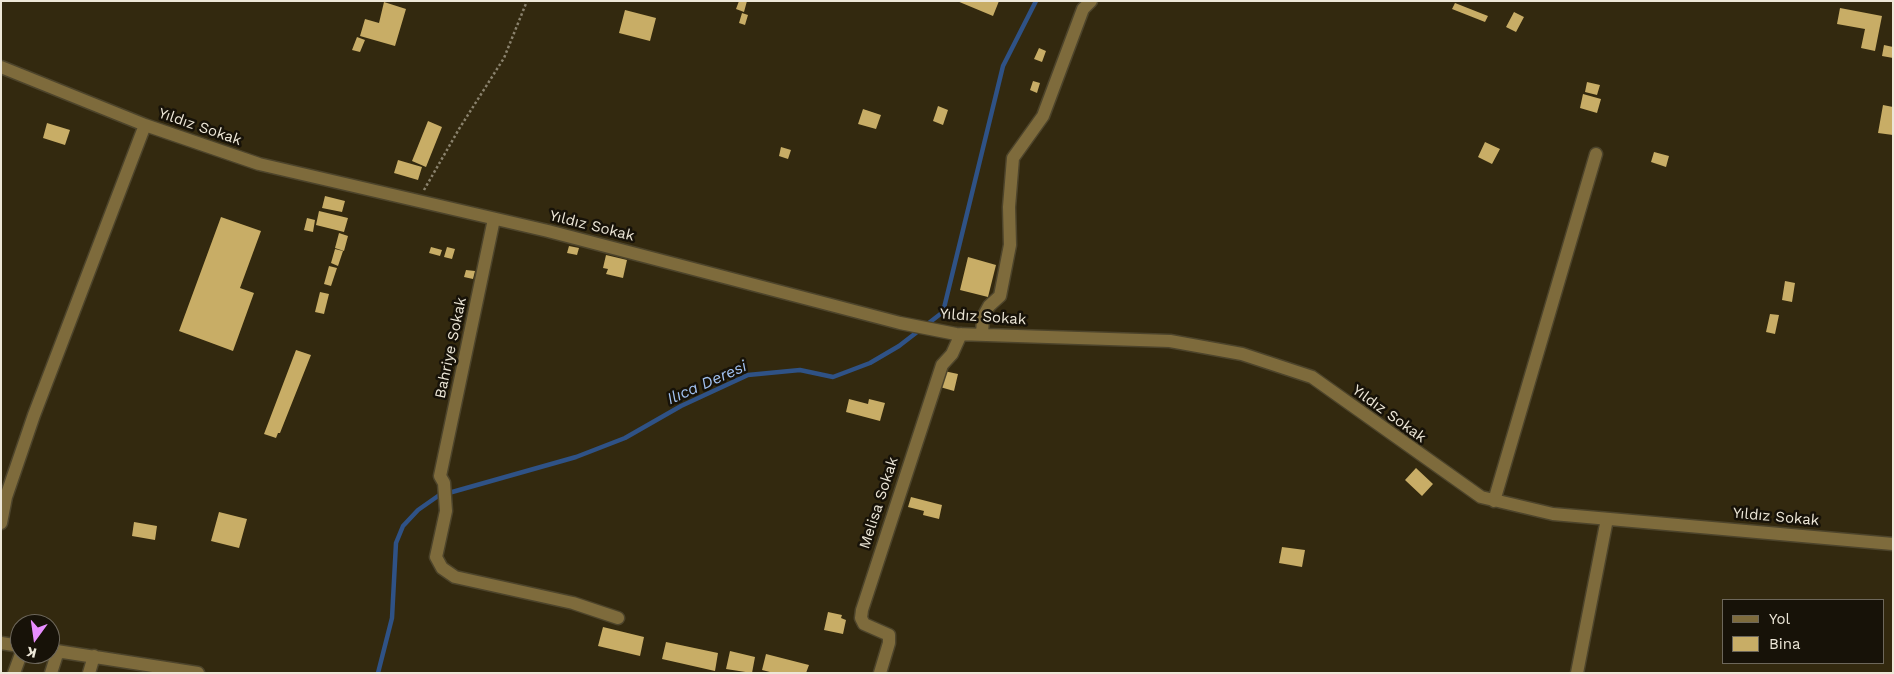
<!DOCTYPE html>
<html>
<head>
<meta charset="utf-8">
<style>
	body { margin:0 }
	#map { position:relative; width:1894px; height:674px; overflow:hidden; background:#33290f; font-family:"Work Sans",sans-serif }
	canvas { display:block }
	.frame { position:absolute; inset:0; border:2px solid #ede7d8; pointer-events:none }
	.legend { position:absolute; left:1722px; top:599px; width:162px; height:65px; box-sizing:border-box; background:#171208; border:1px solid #6d675b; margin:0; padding:6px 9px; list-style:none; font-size:15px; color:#ede7d8 }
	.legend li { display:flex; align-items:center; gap:10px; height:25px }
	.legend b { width:25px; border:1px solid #6d675b }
	.north { position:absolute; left:10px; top:614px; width:50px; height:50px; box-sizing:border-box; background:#171208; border:1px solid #6d675b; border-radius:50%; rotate:194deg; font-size:14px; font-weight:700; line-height:20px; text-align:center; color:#ede7d8 }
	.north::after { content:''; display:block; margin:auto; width:18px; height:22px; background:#e88eff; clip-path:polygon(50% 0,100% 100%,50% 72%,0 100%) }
</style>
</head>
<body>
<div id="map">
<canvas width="1894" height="674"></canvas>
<div class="frame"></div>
<ul class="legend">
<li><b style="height:6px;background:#7e6b3c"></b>Yol</li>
<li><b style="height:14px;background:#c8ad66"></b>Bina</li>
</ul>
<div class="north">K</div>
</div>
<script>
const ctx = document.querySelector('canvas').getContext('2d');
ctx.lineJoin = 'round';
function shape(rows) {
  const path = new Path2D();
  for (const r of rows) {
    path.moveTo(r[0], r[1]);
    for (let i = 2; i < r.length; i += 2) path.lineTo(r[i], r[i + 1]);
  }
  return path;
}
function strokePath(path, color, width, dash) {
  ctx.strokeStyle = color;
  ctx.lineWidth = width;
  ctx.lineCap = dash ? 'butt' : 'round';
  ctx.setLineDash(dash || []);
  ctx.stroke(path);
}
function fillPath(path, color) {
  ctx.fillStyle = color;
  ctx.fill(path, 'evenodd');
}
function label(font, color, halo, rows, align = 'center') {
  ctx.font = font + ' "Work Sans",sans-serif';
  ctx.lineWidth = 5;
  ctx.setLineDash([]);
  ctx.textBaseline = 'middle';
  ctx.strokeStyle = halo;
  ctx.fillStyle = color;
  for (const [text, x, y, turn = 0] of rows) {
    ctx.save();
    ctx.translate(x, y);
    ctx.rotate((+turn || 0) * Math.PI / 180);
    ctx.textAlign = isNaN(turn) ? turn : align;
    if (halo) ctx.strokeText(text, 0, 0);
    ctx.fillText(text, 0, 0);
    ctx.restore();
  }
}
strokePath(shape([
	[378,673,392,618,396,543,403,526,418,510,438,496,576,457,625,438,681,406,748,375,800,370,833,377,870,363,899,346,943,312,1003,66,1036,1]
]), '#2f5286', 4.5);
fillPath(shape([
	[739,1,747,1,744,12,736,9],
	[957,1,999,1,993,16],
	[384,2,406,9,395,46,360,36,365,19,379,23],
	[1455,3,1488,16,1485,22,1452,9],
	[1840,8,1882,16,1875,51,1861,48,1865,29,1837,24],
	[625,10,656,18,650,41,619,33],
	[1514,12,1524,17,1516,32,1506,27],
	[742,13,748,15,745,25,739,23],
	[357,37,365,40,360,52,352,50],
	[1884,45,1893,47,1893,58,1882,56],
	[1039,48,1046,51,1042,62,1034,59],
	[1033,81,1040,83,1037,93,1030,90],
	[1587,82,1600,85,1597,95,1585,92],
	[1583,94,1601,99,1597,113,1580,108],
	[1883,105,1893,107,1893,135,1878,133],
	[938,106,948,110,943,125,933,121],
	[863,109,881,115,876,129,858,124],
	[428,121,442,127,426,167,412,161],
	[47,123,70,130,65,145,43,138],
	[1485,142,1500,149,1492,164,1478,157],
	[781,147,791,150,788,159,779,156],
	[1654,152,1669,156,1666,167,1651,162],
	[398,160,422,167,418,180,394,173],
	[325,196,345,201,342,212,322,208],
	[319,211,348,218,344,232,316,225],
	[221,217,261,231,240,288,254,293,233,351,179,331],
	[307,218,315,220,313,232,304,230],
	[339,233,348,236,344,251,335,248],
	[569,246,579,248,577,255,567,253],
	[431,247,442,250,440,256,429,253],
	[447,247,455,249,452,259,444,257],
	[335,249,343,251,338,266,331,263],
	[606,255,627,260,623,278,606,274,608,269,603,268],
	[968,257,996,265,988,297,960,290],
	[329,266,337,268,331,286,324,284],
	[466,270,475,271,473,279,464,277],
	[1785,281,1795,283,1792,302,1782,300],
	[320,292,329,294,324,314,315,312],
	[1770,314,1779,315,1775,334,1766,332],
	[296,350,311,355,280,433,278,433,276,438,264,434],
	[944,371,958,374,954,391,940,387],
	[849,399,868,404,869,399,885,403,880,421,846,412],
	[1416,468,1433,484,1422,496,1405,480],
	[911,497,942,505,939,519,923,515,924,511,908,507],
	[219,512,247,519,239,548,211,541],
	[134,522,157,526,155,540,132,536],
	[1282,547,1305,550,1302,567,1279,563],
	[828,612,842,615,841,618,846,620,843,634,824,630],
	[603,627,644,637,640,656,598,646],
	[666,642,718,653,715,671,662,659],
	[730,651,755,657,752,673,726,669],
	[766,654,809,665,806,673,774,673,762,670]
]), '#c8ad66');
const minor = shape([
	[1,67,145,125,259,164,548,231,900,323,956,334,1170,341,1242,354,1312,377,1481,497,1553,514,1893,544],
	[494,219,440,476,444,483,446,511,436,557,442,568,455,577,573,603,618,618],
	[982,335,983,317,989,306,1000,296,1010,245,1009,207,1013,158,1043,116,1083,9,1091,1],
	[1494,501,1596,154],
	[1,523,6,497,34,415,145,125],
	[1,643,20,646],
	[50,650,198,673],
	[14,673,21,654],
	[51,673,58,651],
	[89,673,94,656],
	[880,673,889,643,889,635,864,624,861,618,862,610,942,365,952,354,961,334],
	[1577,673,1607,519]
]);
strokePath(minor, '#4d442b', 15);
strokePath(shape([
	[424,190,459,129,504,58,527,1]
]), '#8a826d', 2.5, [2.5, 2.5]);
strokePath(minor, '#7e6b3c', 12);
label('15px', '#ede7d8', '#171208', [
	["Yıldız Sokak",200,127,19],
	["Yıldız Sokak",592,226,14],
	["Yıldız Sokak",983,317,4],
	["Bahriye Sokak",451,348,-78],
	["Yıldız Sokak",1389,414,36],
	["Melisa Sokak",879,503,-72],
	["Yıldız Sokak",1776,517,5]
]);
label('italic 16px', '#a2c2f1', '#171208', [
	["Ilıca Deresi",707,383,-24]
]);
</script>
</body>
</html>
